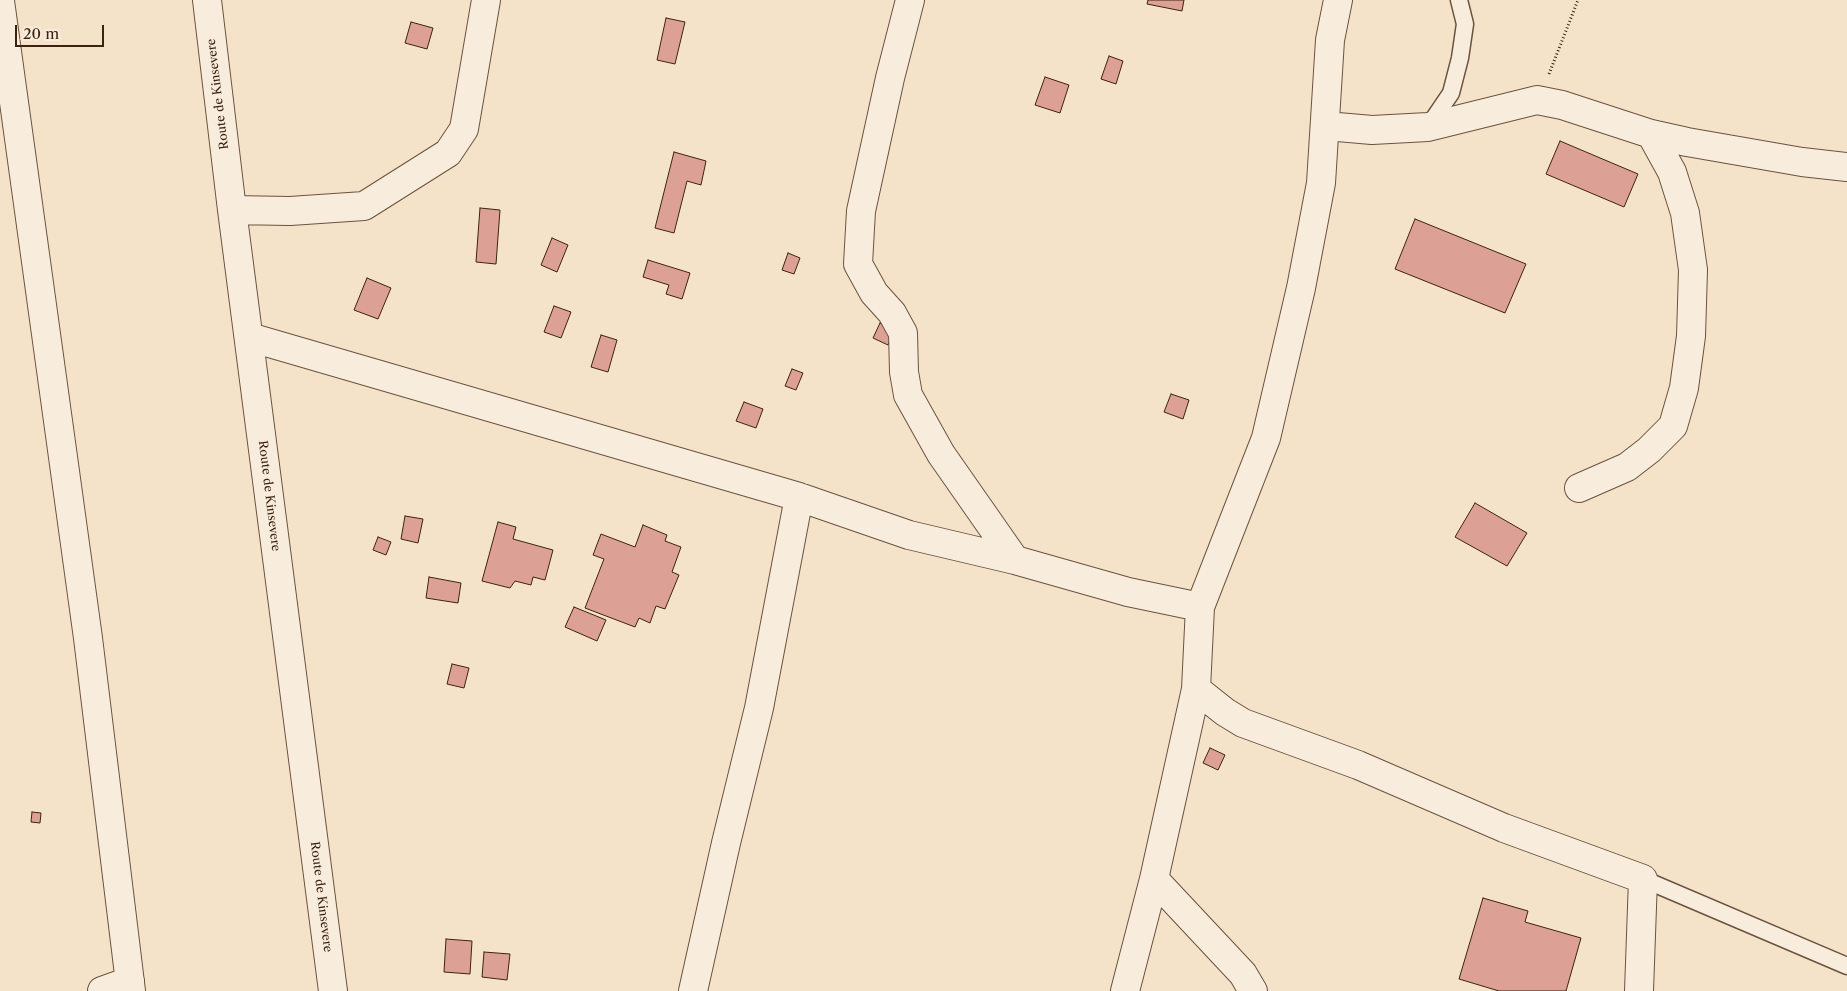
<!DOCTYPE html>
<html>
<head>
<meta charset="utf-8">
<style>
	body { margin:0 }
	#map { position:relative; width:1847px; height:991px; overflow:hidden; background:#f5e3c9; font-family:"Libre Caslon Text",serif }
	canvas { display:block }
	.scale { position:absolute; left:15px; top:25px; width:89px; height:22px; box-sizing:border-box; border:2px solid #3d2211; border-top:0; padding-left:6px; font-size:15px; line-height:18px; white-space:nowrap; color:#3d2211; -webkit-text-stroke:4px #f8eddc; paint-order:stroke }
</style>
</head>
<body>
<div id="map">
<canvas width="1847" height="991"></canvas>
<div class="scale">20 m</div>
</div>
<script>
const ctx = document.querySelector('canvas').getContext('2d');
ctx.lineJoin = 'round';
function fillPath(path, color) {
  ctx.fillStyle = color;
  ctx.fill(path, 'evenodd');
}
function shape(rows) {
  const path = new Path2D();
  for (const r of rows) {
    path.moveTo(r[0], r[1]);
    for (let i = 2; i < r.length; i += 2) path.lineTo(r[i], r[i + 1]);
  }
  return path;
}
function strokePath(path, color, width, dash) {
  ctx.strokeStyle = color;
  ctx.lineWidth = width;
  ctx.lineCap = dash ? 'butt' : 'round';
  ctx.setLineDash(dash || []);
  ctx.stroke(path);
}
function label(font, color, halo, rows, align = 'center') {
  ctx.font = font + ' "Libre Caslon Text",serif';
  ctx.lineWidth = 4.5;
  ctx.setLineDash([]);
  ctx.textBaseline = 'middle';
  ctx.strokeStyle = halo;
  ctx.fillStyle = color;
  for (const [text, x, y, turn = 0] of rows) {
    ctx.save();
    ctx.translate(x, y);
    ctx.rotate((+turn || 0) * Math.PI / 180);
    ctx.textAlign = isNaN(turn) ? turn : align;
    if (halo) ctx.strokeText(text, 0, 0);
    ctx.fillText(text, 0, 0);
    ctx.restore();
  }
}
const building = shape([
	[1148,0,1184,0,1182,11,1147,4,1148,0],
	[666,18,685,22,675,64,657,60,666,18],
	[411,22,433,28,427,49,405,43,411,22],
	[1109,56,1123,61,1116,84,1101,79,1109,56],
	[1045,77,1069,85,1060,113,1035,105,1045,77],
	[1560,141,1638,174,1624,207,1546,174,1560,141],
	[674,152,706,161,701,185,687,181,674,233,655,228,674,152],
	[480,208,500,210,496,264,476,262,480,208],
	[1415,219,1526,264,1505,313,1395,269,1415,219],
	[552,238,568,245,557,272,541,265,552,238],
	[788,253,800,258,794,274,782,270,788,253],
	[648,260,690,273,682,299,666,294,669,285,643,277,648,260],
	[367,278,391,288,378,319,354,310,367,278],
	[554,306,571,312,561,338,544,332,554,306],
	[880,323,894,331,888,345,873,338,880,323],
	[601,335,617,340,608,372,591,367,601,335],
	[792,369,803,373,796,390,785,386,792,369],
	[1171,394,1189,400,1183,419,1164,412,1171,394],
	[744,402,763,409,756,428,736,421,744,402],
	[1475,503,1527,533,1507,566,1455,537,1475,503],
	[405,516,423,519,418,543,401,539,405,516],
	[498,522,516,527,513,539,553,550,545,580,533,577,531,585,515,581,510,588,482,581,498,522],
	[643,525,667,535,665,541,681,547,672,572,679,575,665,609,656,606,650,623,639,618,635,627,585,608,604,559,593,555,601,534,635,547,643,525],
	[378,537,391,542,386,555,373,550,378,537],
	[429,577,461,583,458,603,426,598,429,577],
	[574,607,606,620,597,641,565,627,574,607],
	[452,664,469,668,464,688,447,684,452,664],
	[1210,748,1225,755,1218,770,1203,763,1210,748],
	[32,812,41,813,40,823,31,822,32,812],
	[1483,898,1528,911,1525,922,1581,938,1566,991,1499,991,1459,979,1483,898],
	[446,939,472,941,470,974,444,972,446,939],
	[484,952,510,954,507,980,482,977,484,952]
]);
fillPath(building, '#dda095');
strokePath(building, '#3d2211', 1);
const service = shape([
	[1428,127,1451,93,1460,58,1465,24,1459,0],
	[1643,879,1847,966]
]);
const minor = shape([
	[207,0,232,210,333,991],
	[910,0,890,78,861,211,858,264,874,293,892,313,903,333,904,372,908,395,941,454,1015,560],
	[0,1,88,638,131,991],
	[1326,126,1372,130,1428,127,1537,100,1562,105,1651,134,1687,142,1802,162,1847,167],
	[232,210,290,211,364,206,448,153,464,129,486,0],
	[249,337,799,497,909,535,1015,560,1128,592,1200,607],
	[1579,488,1627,467,1649,450,1673,426,1684,388,1691,336,1693,270,1685,213,1672,172,1651,134],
	[1196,689,1225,712,1243,723,1358,765,1504,828,1643,879,1639,991],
	[1154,879,1243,974,1253,991],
	[102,991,130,981],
	[693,991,726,843,759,708,799,497],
	[1125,991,1154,879,1196,689,1200,607,1266,438,1301,288,1321,183,1330,40,1338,0]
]);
strokePath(service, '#6b523f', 19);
strokePath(minor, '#6b523f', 30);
strokePath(shape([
	[1549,74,1578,0]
]), '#3d2211', 3, [1, 2.5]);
strokePath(service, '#f8eddc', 16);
strokePath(minor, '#f8eddc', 28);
label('12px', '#3d2211', '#f8eddc', [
	["Route de Kinsevere",218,94,-97],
	["Route de Kinsevere",269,496,83],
	["Route de Kinsevere",321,897,83]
]);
</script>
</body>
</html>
